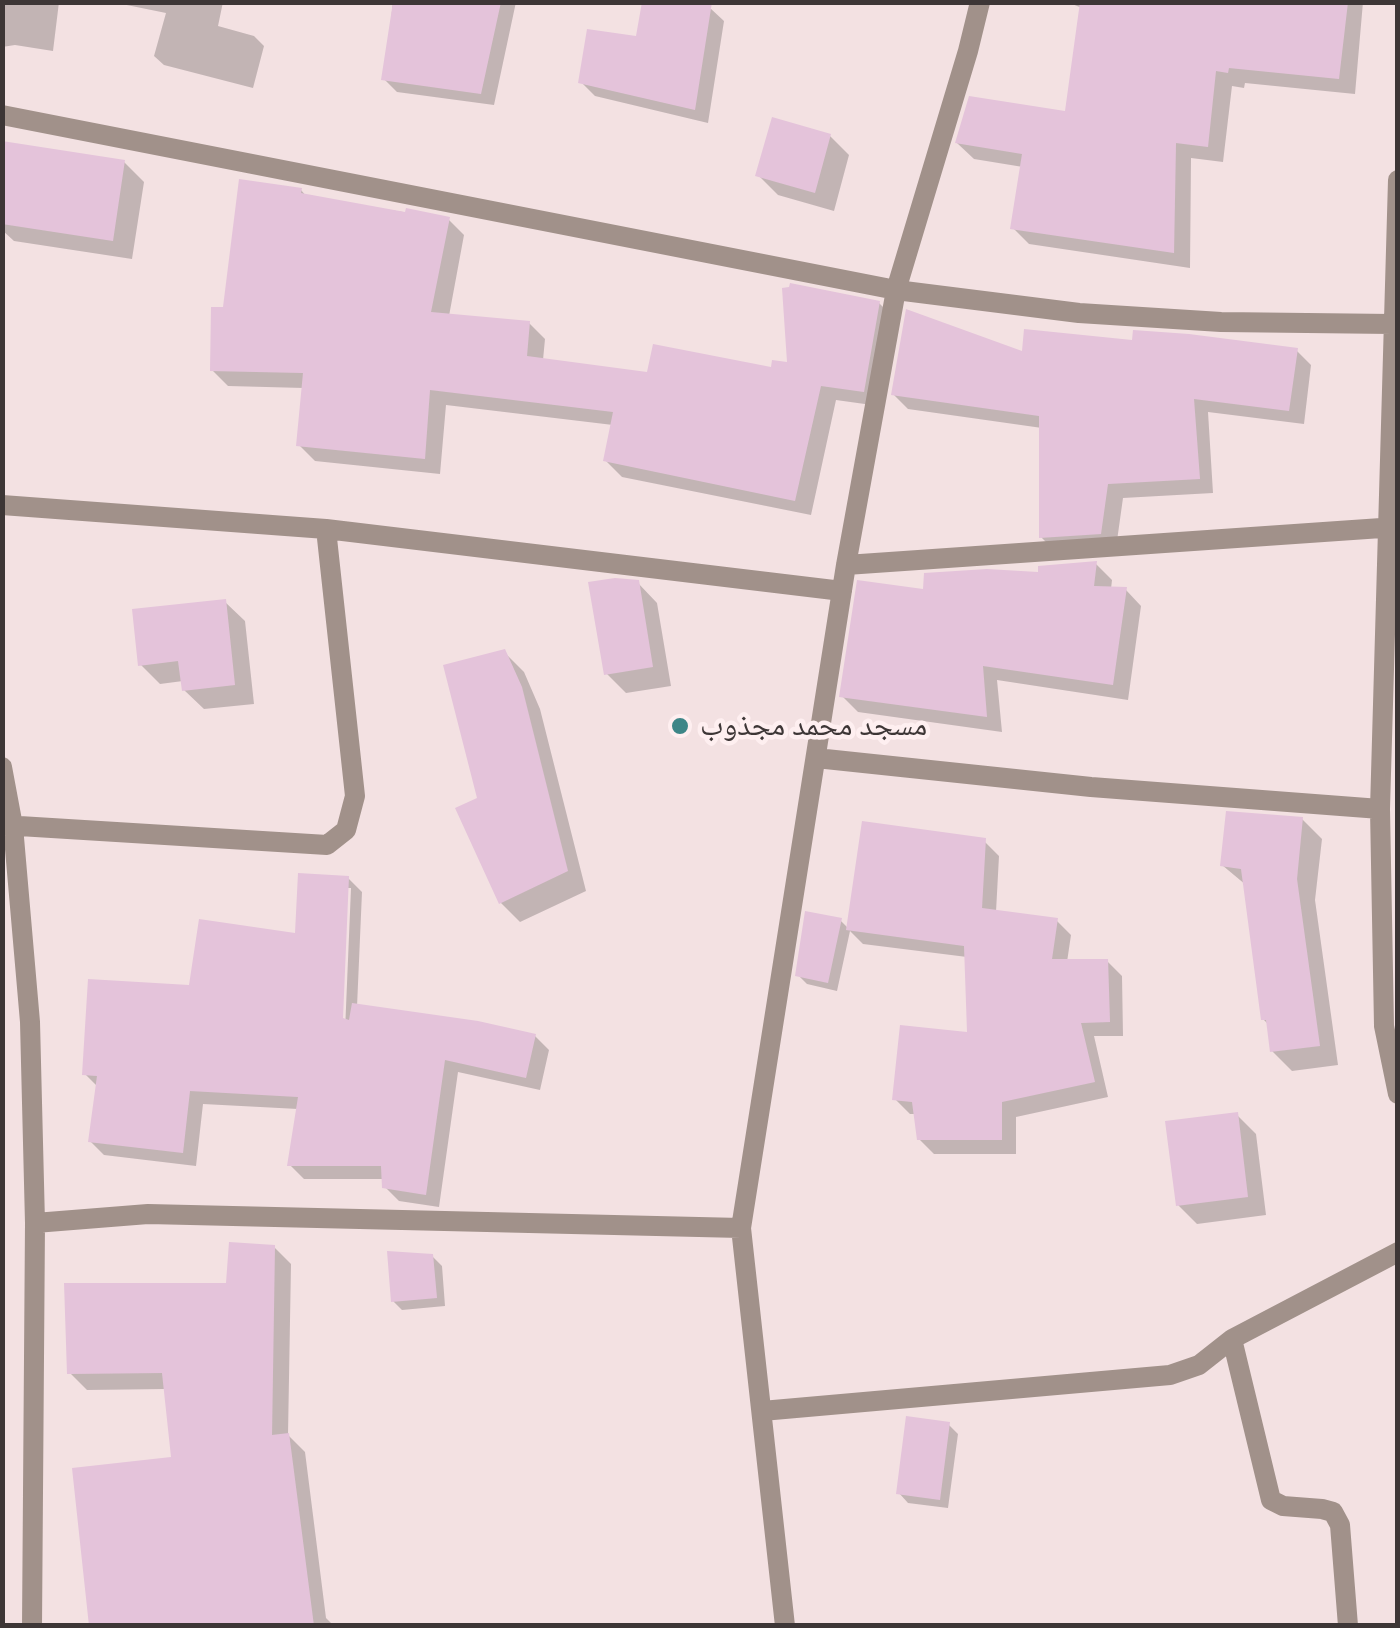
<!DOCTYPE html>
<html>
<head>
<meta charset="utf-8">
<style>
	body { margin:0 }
	#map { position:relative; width:1400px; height:1628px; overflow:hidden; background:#f3e1e2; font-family:"IBM Plex Sans",sans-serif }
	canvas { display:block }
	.frame { position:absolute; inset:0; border:5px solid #3d3636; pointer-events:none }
</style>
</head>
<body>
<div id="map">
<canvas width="1400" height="1628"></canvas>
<div class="frame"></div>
</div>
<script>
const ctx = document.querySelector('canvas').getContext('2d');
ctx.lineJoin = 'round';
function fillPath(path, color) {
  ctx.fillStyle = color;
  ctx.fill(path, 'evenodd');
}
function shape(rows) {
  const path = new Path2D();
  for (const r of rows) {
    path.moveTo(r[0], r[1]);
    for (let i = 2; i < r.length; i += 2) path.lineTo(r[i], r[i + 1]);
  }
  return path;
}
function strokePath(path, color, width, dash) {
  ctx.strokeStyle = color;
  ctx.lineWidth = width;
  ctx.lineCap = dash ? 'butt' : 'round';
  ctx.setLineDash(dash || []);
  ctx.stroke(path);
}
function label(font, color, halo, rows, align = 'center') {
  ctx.font = font + ' "IBM Plex Sans","Noto Naskh Arabic",sans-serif';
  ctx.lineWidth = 9;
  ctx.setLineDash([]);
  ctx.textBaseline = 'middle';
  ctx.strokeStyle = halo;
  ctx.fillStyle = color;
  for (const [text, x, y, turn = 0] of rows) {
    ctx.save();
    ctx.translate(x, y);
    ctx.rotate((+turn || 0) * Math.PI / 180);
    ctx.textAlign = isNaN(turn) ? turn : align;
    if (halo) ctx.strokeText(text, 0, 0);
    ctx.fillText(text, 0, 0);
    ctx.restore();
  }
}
fillPath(shape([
	[2,2,59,2,53,51,15,45,2,47],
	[112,2,223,2,218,26,254,36,264,46,253,88,164,65,154,56,166,13],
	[393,2,516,2,494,105,397,92,384,79],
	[1067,2,1363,2,1355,94,1245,83,1244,88,1232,86,1223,162,1191,158,1190,268,1029,244,1013,228,1023,167,974,159,957,143,1067,114,1082,8],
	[710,8,724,21,708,123,595,96,581,82,638,39],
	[830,136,849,155,834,211,778,195,758,175],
	[124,162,144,182,132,259,14,241,2,230,2,169],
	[301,190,307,197,448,219,464,235,449,316,529,323,545,339,543,360,649,374,773,370,790,365,879,303,895,319,879,406,836,400,811,515,622,477,606,461,613,425,446,405,440,474,315,461,299,445,304,388,228,386,212,370,225,310],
	[1135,342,1296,350,1311,365,1304,424,1208,412,1213,493,1123,498,1116,548,1056,552,1041,537,1042,428,908,409,894,395,1024,354],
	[1096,564,1112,580,1111,589,1126,590,1141,606,1128,700,997,680,1002,732,858,712,842,696,926,592],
	[638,583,657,603,671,686,626,693,607,674],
	[225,602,245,621,254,704,204,709,184,690,183,681,160,684,141,665],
	[504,652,524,672,540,709,586,891,520,922,501,903,480,800],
	[1302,819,1322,839,1315,900,1338,1065,1292,1071,1272,1051,1269,1025,1263,1019,1246,885,1222,865],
	[984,841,999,856,996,912,1057,921,1071,935,1067,962,1107,961,1122,976,1123,1036,1094,1036,1108,1097,1016,1117,1016,1154,934,1154,919,1139,916,1114,910,1114,895,1099,970,1035,967,957,863,944,850,931,837,991,807,984,798,975,840,920,849,929],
	[348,878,362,892,357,1007,535,1036,549,1050,540,1090,458,1072,439,1207,399,1201,385,1187,384,1179,304,1179,290,1165,298,1109,203,1104,196,1166,104,1155,90,1141,98,1087,85,1074,191,988,297,936],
	[346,888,351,888,345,1031,340,1031],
	[1237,1115,1256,1134,1266,1215,1197,1224,1178,1205],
	[274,1247,291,1264,288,1435,305,1452,326,1618,334,1626,92,1626,173,1459,166,1389,87,1390,70,1373,228,1285],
	[432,1256,442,1266,445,1306,402,1310,393,1301],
	[948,1424,958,1434,948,1508,908,1503,899,1493]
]), '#0003');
fillPath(shape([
	[393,2,501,2,481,94,381,80],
	[642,2,712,2,695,110,578,83,587,29,636,36],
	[1080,2,1348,2,1339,79,1229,68,1228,73,1216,71,1208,147,1176,143,1174,253,1010,229,1022,154,955,143,969,96,1065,111],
	[772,117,831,134,815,193,755,176],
	[2,141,125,160,113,241,2,224],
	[239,179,302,188,301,193,405,212,406,208,450,217,431,312,530,321,527,356,647,372,653,344,771,367,772,360,787,362,782,288,789,287,790,283,880,301,864,392,821,386,795,501,603,461,613,412,430,390,425,459,296,446,303,373,210,371,211,307,223,307],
	[906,309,1022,351,1024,329,1132,340,1133,330,1189,334,1298,348,1289,411,1194,399,1200,479,1108,484,1101,534,1039,538,1039,416,891,395],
	[1097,561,1094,586,1127,587,1113,685,983,666,987,717,839,697,857,580,923,589,924,573,987,569,1038,572,1038,566],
	[615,578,639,580,653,667,604,675,588,582],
	[226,599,235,685,182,691,178,661,138,666,132,609],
	[505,649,522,687,568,871,499,904,455,808,477,798,443,665],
	[1226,811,1303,817,1297,879,1320,1046,1270,1052,1266,1020,1261,1020,1241,869,1220,866],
	[862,821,986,838,982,908,1058,918,1052,959,1108,959,1110,1022,1081,1023,1095,1082,1002,1102,1002,1140,917,1140,912,1102,892,1100,900,1025,967,1032,964,946,846,930],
	[298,873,349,876,343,1018,349,1020,352,1003,478,1021,536,1034,526,1078,445,1060,426,1195,382,1188,381,1166,287,1166,298,1097,190,1091,183,1153,88,1142,97,1076,82,1075,88,979,189,985,199,919,295,933],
	[805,911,842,918,828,983,795,976],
	[1238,1112,1248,1197,1176,1206,1165,1121],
	[229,1242,275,1245,272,1435,289,1433,314,1626,89,1626,72,1468,171,1457,162,1373,67,1374,64,1283,226,1283],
	[387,1251,433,1254,437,1298,391,1302],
	[906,1416,950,1422,940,1500,896,1494]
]), '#e4c3da');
strokePath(shape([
	[2,115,896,290,1079,313,1221,322,1392,324],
	[1398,180,1380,809,1384,1026,1398,1094],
	[2,505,326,529,842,591],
	[846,565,1396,527],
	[816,758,1091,787,1380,809],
	[2,767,13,826,30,1022,35,1223,32,1626],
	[3,825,327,845,346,830,355,796,326,529],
	[35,1223,148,1214,741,1228],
	[1232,1339,1398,1252],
	[762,1411,1170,1375,1199,1365,1232,1339,1271,1500,1283,1506,1322,1509,1333,1512,1340,1525,1348,1626],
	[785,1626,741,1228,846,565,896,290,968,51,980,2]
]), '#a1918a', 20);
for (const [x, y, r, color] of [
	[680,726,10,"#3d8687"]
]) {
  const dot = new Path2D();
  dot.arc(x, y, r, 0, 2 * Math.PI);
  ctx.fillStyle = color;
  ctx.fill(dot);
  strokePath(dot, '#feeff0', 4);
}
label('30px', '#3d3636', '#feeff0', [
	["مسجد محمد مجذوب",700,726]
], 'left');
</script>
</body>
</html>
